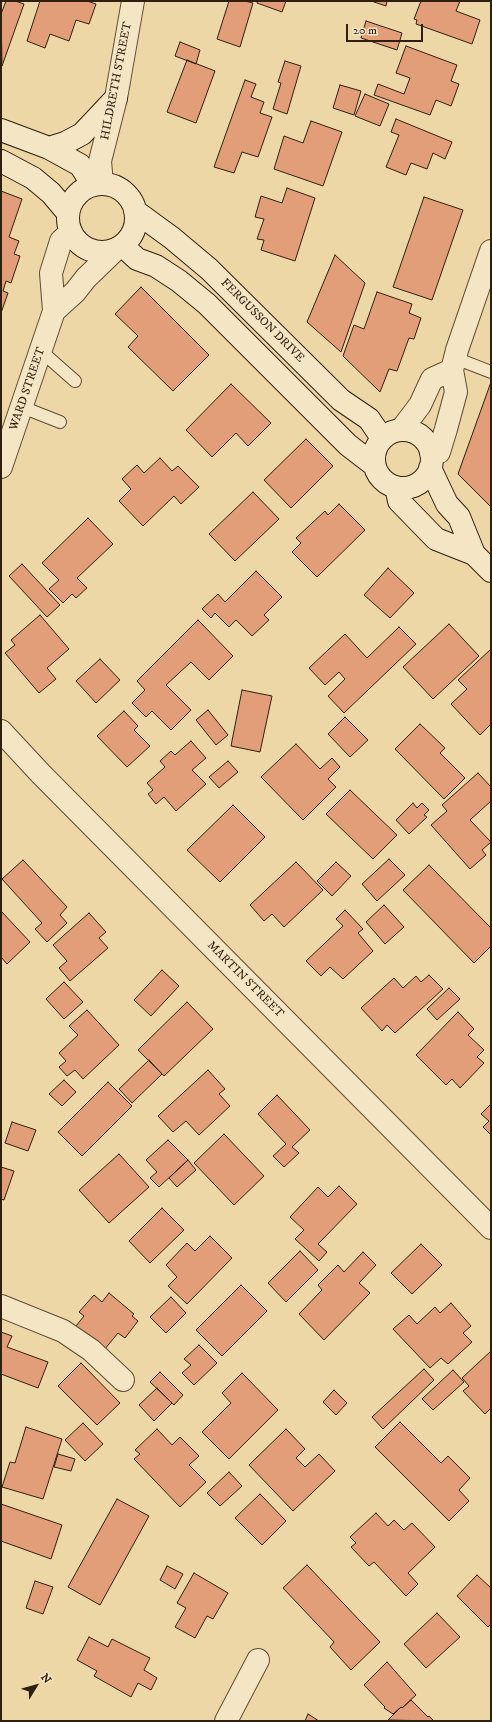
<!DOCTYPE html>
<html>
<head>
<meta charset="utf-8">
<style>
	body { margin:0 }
	#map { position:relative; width:492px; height:1722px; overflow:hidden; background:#eed7a6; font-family:"IM FELL DW Pica",serif }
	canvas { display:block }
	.frame { position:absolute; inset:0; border:2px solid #2f1f0e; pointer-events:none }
	.north { position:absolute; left:16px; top:1666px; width:40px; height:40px; -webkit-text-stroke:3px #f4e5c5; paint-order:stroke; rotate:53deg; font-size:11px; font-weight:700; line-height:16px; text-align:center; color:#2f1f0e }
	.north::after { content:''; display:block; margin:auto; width:14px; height:18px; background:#2f1f0e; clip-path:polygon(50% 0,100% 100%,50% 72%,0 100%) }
	.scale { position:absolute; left:346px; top:24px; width:77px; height:18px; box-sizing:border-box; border:2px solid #2f1f0e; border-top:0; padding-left:5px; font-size:12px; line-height:14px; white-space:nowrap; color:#2f1f0e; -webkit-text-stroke:3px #f4e5c5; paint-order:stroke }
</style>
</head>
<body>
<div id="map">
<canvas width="492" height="1722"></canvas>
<div class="frame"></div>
<div class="north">N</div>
<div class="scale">20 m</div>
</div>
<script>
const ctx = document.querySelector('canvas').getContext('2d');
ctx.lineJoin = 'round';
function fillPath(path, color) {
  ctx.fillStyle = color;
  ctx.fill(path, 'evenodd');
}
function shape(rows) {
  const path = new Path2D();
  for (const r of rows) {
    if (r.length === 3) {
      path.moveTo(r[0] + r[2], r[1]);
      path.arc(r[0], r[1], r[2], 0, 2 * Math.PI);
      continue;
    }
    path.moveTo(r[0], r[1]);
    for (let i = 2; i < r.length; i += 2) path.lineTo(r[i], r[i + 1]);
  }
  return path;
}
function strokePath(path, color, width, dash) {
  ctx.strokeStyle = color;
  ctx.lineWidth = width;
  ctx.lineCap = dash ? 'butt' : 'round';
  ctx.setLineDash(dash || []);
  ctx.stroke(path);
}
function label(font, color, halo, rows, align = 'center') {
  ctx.font = font + ' "IM FELL DW Pica",serif';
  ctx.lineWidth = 4;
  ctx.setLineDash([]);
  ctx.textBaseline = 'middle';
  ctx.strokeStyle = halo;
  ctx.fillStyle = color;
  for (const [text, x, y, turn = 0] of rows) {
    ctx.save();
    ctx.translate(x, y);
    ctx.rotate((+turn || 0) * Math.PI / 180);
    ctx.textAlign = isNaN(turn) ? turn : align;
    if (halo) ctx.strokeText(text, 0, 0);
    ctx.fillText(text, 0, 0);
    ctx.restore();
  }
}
const building = shape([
	[6,1,15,1,24,4,2,66,1,14,6,1],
	[40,1,87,1,96,4,89,24,76,20,69,41,50,34,45,48,27,41,40,1],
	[229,1,245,1,253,3,240,47,217,39,229,1],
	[257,1,286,1,282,12,257,3,257,1],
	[371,1,387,1,386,6,371,1],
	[421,1,460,1,456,11,480,20,472,44,416,24,417,20,414,19,421,1],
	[366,21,402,33,397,50,361,38,366,21],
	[180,42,200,50,196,64,175,56,180,42],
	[406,46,457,65,451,81,459,84,451,106,436,100,430,115,374,95,378,84,404,94,410,78,396,73,406,46],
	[187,60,215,71,196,123,167,112,187,60],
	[285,61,301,66,287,114,273,109,281,83,278,82,285,61],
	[245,80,256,84,251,97,264,102,260,113,272,117,258,157,242,152,234,173,214,167,245,80],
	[340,85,361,91,354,115,333,108,340,85],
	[365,94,389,104,380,126,355,116,365,94],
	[396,119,452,142,445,159,433,153,427,169,411,163,406,175,386,167,399,135,391,132,396,119],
	[311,121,342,132,323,186,274,169,284,136,303,143,311,121],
	[287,188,315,198,295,261,261,250,264,240,257,239,264,219,255,217,261,196,282,203,287,188],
	[1,191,22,199,9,237,19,241,14,254,20,256,11,283,6,281,3,291,8,293,1,313,1,191],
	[424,197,463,210,432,300,393,287,424,197],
	[335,255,365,283,341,352,307,322,335,255],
	[141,287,209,355,173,391,128,347,138,336,115,314,141,287],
	[377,292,412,304,409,313,421,318,414,339,409,338,397,371,389,369,380,392,343,356,354,325,364,329,377,292],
	[491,382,491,507,458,474,491,382],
	[231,384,271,423,248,446,236,433,212,457,186,430,231,384],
	[306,439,333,466,291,508,264,480,306,439],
	[160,458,172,471,178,466,199,487,181,504,174,496,143,526,119,501,131,489,122,479,137,465,144,473,160,458],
	[253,492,279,519,235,561,209,534,253,492],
	[339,504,365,530,317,577,292,552,301,543,296,538,325,511,328,515,339,504],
	[88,518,113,544,77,578,87,588,76,598,72,594,63,603,49,589,59,580,42,563,88,518],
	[22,564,60,605,47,617,9,576,22,564],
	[388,568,414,593,390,618,364,595,388,568],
	[256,571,282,597,264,615,269,620,252,636,236,620,229,627,215,613,211,618,202,609,218,594,225,602,256,571],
	[40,615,69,649,47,668,56,679,39,693,5,653,15,645,11,640,40,615],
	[198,620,233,656,209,680,191,662,166,685,191,710,171,730,152,711,146,717,132,703,145,690,137,681,198,620],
	[449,624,479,656,433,699,403,667,449,624],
	[399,627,416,644,344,713,328,696,345,679,339,672,325,685,309,668,345,634,367,658,399,627],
	[491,649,491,724,480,735,451,704,467,689,458,680,491,649],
	[100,659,120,680,96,703,76,681,100,659],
	[242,690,272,696,260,752,231,746,242,690],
	[208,710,228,735,216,745,196,720,208,710],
	[124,711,138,726,134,730,150,746,127,767,97,736,124,711],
	[345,717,368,740,350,757,328,734,345,717],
	[420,724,445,748,440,753,465,778,444,799,395,749,420,724],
	[191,741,206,758,192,770,206,784,176,811,164,797,156,804,148,794,153,790,147,783,165,767,160,761,171,751,175,755,191,741],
	[296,744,320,769,332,758,340,767,328,779,336,787,303,820,261,777,296,744],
	[228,761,238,772,219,788,209,777,228,761],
	[478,773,491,787,491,801,470,820,491,842,482,850,486,855,470,869,431,825,447,811,442,805,478,773],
	[350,790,397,835,373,859,326,814,350,790],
	[413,803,417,808,422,803,429,810,424,815,427,817,409,834,396,820,413,803],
	[233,805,265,837,220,882,187,850,233,805],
	[389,859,405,875,377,901,362,884,389,859],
	[23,860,67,907,60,915,67,923,47,942,35,929,42,923,2,879,23,860],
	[296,862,323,890,284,927,272,914,264,921,250,905,296,862],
	[336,862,351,876,332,896,317,881,336,862],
	[429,865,491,928,491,946,474,963,403,890,429,865],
	[384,905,404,927,385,944,366,922,384,905],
	[345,910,363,929,358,933,373,951,343,979,330,967,321,976,306,961,343,926,336,919,345,910],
	[1,911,30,942,7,964,1,957,1,911],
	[89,913,106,932,99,938,108,948,70,981,59,968,67,961,53,945,89,913],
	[162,970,179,986,151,1016,134,1000,162,970],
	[429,975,443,989,395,1033,387,1025,382,1031,361,1008,394,978,403,988,416,976,421,982,429,975],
	[64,982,83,1002,64,1019,46,999,64,982],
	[449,988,460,999,437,1020,427,1009,449,988],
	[187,1002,213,1029,164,1076,138,1050,187,1002],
	[87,1010,119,1045,83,1079,75,1070,67,1076,59,1067,66,1061,59,1053,78,1035,69,1026,87,1010],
	[458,1012,474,1029,468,1035,484,1050,477,1057,484,1063,460,1088,452,1079,446,1085,416,1055,458,1012],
	[149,1060,162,1074,132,1103,119,1089,149,1060],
	[208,1070,225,1089,219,1094,230,1106,199,1135,186,1121,173,1132,158,1116,208,1070],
	[64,1080,76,1092,62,1106,49,1094,64,1080],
	[108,1082,132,1106,82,1156,58,1132,108,1082],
	[277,1095,310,1130,292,1147,299,1153,284,1167,273,1156,286,1144,258,1114,277,1095],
	[491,1104,491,1135,483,1127,489,1121,481,1114,491,1104],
	[12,1122,36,1130,28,1151,5,1143,12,1122],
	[224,1134,264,1176,234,1205,194,1163,224,1134],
	[168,1140,188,1160,159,1187,150,1178,157,1172,146,1160,168,1140],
	[119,1154,149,1187,109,1223,79,1190,119,1154],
	[188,1160,196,1170,177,1187,169,1178,188,1160],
	[1,1167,14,1171,4,1200,1,1199,1,1167],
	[339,1186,357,1204,318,1244,327,1252,319,1261,295,1239,304,1230,290,1217,318,1187,328,1197,339,1186],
	[162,1208,184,1230,150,1263,129,1241,162,1208],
	[210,1236,232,1258,187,1304,168,1286,177,1277,166,1265,187,1243,195,1251,210,1236],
	[421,1244,442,1265,412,1294,391,1273,421,1244],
	[300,1251,318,1270,286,1302,268,1283,300,1251],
	[363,1252,376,1265,359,1283,370,1293,324,1340,299,1314,322,1290,318,1285,338,1265,344,1272,363,1252],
	[241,1285,267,1311,222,1356,196,1330,241,1285],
	[109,1293,134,1314,132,1316,138,1321,125,1338,118,1333,100,1355,72,1331,84,1316,79,1312,94,1295,102,1302,109,1293],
	[171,1297,186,1313,166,1333,150,1317,171,1297],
	[451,1303,471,1326,463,1333,472,1342,448,1364,441,1358,430,1368,393,1329,409,1315,417,1324,435,1307,440,1313,451,1303],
	[1,1332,12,1336,7,1347,48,1362,38,1388,1,1374,1,1332],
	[199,1345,217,1363,194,1385,182,1373,191,1365,184,1359,199,1345],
	[491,1351,491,1408,485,1414,463,1391,469,1386,462,1378,491,1351],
	[81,1363,120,1403,97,1425,58,1386,81,1363],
	[424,1369,434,1380,383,1429,372,1417,424,1369],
	[453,1370,464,1382,433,1410,422,1399,453,1370],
	[160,1372,183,1395,174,1405,150,1382,160,1372],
	[242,1373,278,1410,229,1459,202,1432,231,1403,222,1393,242,1373],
	[157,1388,172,1403,154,1421,139,1405,157,1388],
	[334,1390,347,1403,336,1415,323,1402,334,1390],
	[400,1422,441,1463,448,1456,470,1478,459,1490,469,1501,449,1521,375,1447,400,1422],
	[83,1423,103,1444,85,1461,65,1440,83,1423],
	[26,1427,62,1439,43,1499,2,1487,10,1462,15,1463,26,1427],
	[157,1429,172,1445,180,1437,199,1456,189,1465,206,1482,180,1507,134,1459,140,1454,135,1450,157,1429],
	[286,1429,305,1449,296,1458,305,1467,319,1454,335,1471,293,1511,249,1465,286,1429],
	[58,1454,75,1459,71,1471,54,1467,58,1454],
	[229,1472,242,1486,220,1506,207,1493,229,1472],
	[260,1494,286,1521,262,1545,235,1518,260,1494],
	[117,1499,149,1516,100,1605,68,1587,117,1499],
	[1,1504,62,1525,51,1559,1,1541,1,1504],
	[376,1513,388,1526,394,1520,404,1530,412,1523,435,1547,408,1573,418,1584,406,1596,374,1562,369,1566,351,1547,356,1543,350,1537,376,1513],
	[307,1565,380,1642,351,1670,330,1647,334,1642,283,1588,307,1565],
	[167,1566,183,1574,175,1589,160,1580,167,1566],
	[194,1573,228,1593,213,1619,207,1616,195,1638,175,1627,186,1608,177,1603,194,1573],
	[477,1575,491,1588,491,1624,488,1627,457,1596,477,1575],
	[35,1581,53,1587,43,1614,26,1608,35,1581],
	[437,1613,460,1637,426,1668,404,1644,437,1613],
	[89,1637,108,1647,112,1639,150,1658,144,1670,157,1678,151,1690,138,1683,131,1697,94,1676,97,1671,77,1660,89,1637],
	[387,1662,416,1695,402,1708,401,1707,393,1714,384,1708,385,1707,364,1685,387,1662],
	[411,1700,428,1717,429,1716,434,1721,388,1720,401,1707,402,1708,411,1700],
	[308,1714,319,1721,305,1721,308,1714]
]);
fillPath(building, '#e19e79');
strokePath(building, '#2f1f0e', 1);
const service = shape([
	[41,351,75,381],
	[455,358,491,372],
	[22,407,60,422]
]);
const minor = shape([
	[102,184,100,161,116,98,133,1],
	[1,731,41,774,491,1228],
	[1,1306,63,1331,91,1350,123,1380],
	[226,1721,258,1660]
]);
const tertiary = shape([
	[54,311,75,292,86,278,115,250],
	[401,430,420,405,432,379,452,370],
	[431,453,439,452,446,429,456,392,452,370,457,350,491,251],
	[1,467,54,311,51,273,61,241,71,232]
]);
const secondary = shape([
	[1,130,49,148,80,165,93,185],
	[49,148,65,143,82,134,116,98],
	[1,161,33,178,51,193,67,212],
	[102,218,34],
	[135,211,172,238,209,269,341,400,369,419,382,438],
	[123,246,137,259,156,266,179,281,207,304,348,445,374,465],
	[403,459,29],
	[430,468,447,504,459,517,474,554,491,571],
	[396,487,399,501,436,539,474,554]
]);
strokePath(service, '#5f4d34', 14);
strokePath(minor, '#5f4d34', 24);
strokePath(tertiary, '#5f4d34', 24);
strokePath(secondary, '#2f1f0e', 24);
strokePath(service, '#f4e5c5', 12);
strokePath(minor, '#f4e5c5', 22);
strokePath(tertiary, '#f4e5c5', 22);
strokePath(secondary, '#f4e5c5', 22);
label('12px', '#2f1f0e', '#f4e5c5', [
	["HILDRETH STREET",117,81,-79],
	["FERGUSSON DRIVE",262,321,45],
	["WARD STREET",28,389,-71],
	["MARTIN STREET",245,980,45]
]);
</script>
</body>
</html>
